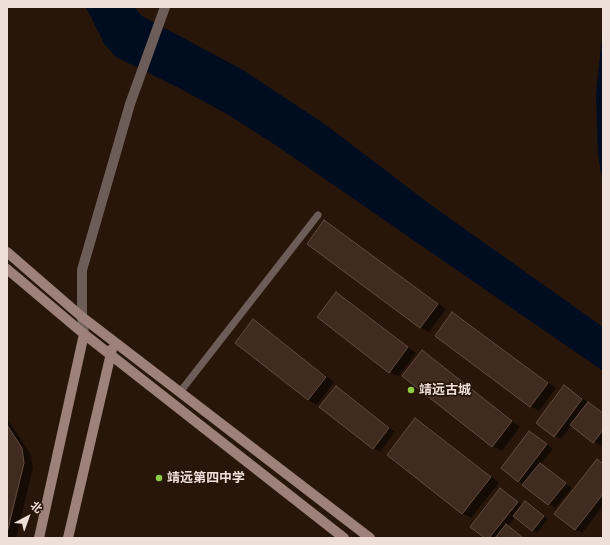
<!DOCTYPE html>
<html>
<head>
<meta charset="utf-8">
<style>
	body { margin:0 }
	#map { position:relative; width:610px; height:545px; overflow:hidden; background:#29160b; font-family:Raleway,"Noto Sans SC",sans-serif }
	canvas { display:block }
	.frame { position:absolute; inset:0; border:8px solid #eee0d9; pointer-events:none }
	.north { position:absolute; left:8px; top:497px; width:40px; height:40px; -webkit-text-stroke:3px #29160b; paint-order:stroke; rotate:41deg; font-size:11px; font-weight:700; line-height:16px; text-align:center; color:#eee0d9 }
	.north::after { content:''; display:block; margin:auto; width:14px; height:18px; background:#eee0d9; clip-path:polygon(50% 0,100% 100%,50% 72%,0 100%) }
</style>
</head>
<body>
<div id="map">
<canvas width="610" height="545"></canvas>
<div class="frame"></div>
<div class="north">北</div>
</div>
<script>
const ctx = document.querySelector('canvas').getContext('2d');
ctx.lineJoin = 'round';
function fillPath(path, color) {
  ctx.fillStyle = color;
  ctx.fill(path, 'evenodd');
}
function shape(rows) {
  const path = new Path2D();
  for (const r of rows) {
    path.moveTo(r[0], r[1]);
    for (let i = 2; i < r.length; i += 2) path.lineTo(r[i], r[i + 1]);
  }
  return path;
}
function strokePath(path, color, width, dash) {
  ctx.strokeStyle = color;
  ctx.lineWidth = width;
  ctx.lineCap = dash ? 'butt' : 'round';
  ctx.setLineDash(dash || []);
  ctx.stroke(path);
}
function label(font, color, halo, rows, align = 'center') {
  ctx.font = font + ' Raleway,"Noto Sans SC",sans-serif';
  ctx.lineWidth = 3.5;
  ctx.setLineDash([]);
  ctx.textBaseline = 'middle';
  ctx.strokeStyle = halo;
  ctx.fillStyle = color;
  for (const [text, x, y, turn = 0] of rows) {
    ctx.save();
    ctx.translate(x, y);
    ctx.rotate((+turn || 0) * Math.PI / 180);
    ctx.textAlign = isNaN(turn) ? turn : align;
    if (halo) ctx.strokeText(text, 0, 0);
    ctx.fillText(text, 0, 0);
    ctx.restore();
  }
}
fillPath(shape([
	[86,7,134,7,142,16,243,70,326,125,431,205,603,327,603,371,277,146,227,114,179,88,116,57,105,45],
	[603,26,603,184,598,155,596,94]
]), '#000d20');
fillPath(shape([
	[325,222,333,227,446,309,429,332,420,327],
	[337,293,345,298,416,353,398,377,390,372],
	[453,313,461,318,556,388,539,411,531,406,436,336],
	[253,321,262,326,334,382,317,405,308,400,236,343],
	[422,352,431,357,520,427,502,451,493,446,403,376],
	[565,386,603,413,603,442,600,446,572,425,561,439,554,436],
	[336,387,395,432,380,452,373,448],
	[7,418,30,453,33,468,16,538,7,538],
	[416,419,424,424,499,483,471,518,462,513],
	[536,436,553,449,541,464,572,488,555,508,502,468],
	[597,460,603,464,603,506,582,533,575,529],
	[501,489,523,505,525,502,529,504,548,519,537,533,516,516,508,526,523,538,486,538]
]), '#0007');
const building = shape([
	[324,220,438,304,420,328,307,244,324,220],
	[336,292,408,347,389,373,317,317,336,292],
	[452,312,548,383,530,407,435,336,452,312],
	[253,319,326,377,308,400,235,343,253,319],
	[422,350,512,421,492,447,402,376,422,350],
	[564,385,582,399,554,437,536,423,564,385],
	[336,386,389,428,373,449,319,407,336,386],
	[588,402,603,413,603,430,593,443,570,425,588,402],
	[415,418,491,477,462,514,387,455,415,418],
	[7,425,22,448,24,463,7,533,7,425],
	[529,431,547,444,518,482,501,468,529,431],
	[597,459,603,464,603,494,575,530,554,514,597,459],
	[540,463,566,483,548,505,522,485,540,463],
	[500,488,518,502,489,538,485,538,470,527,500,488],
	[525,501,544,516,532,531,513,516,525,501],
	[506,524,523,538,495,538,506,524]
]);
fillPath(building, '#402b20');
strokePath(building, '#634c40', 1);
strokePath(shape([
	[180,392,318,215]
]), '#6d5d58', 7);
strokePath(shape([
	[84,334,82,317,82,270,130,104,165,7]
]), '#6d5d58', 10);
strokePath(shape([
	[7,252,82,317,370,538],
	[7,269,84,334,344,538],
	[39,538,84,334],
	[68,538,112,349]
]), '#9c827a', 10);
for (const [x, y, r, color] of [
	[411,390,4,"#8dce44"],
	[159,478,4,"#8dce44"]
]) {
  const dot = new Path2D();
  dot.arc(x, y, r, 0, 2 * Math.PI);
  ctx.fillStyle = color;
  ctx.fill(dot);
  strokePath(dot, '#29160b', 1.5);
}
label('bold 13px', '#eee0d9', '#29160b', [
	["靖远古城",419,390],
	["靖远第四中学",167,478]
], 'left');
</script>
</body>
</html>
